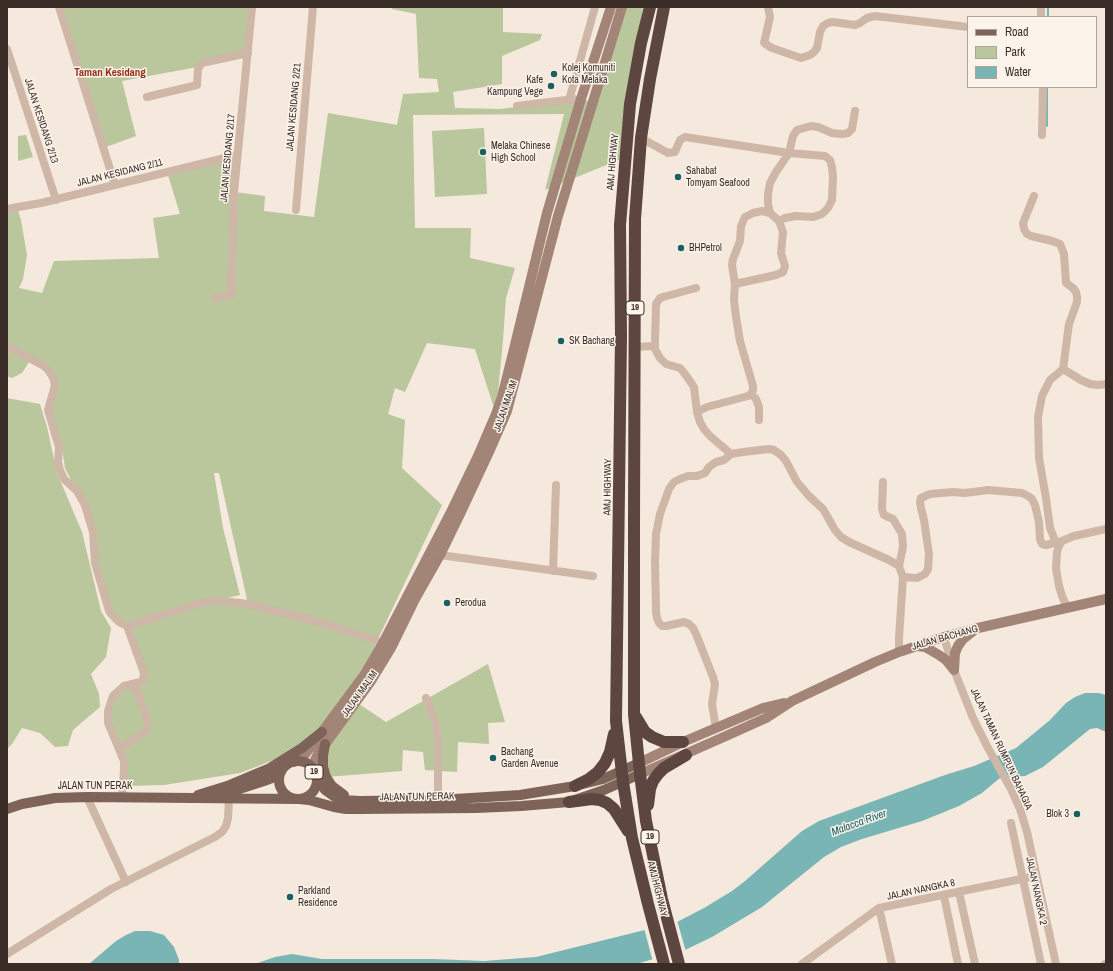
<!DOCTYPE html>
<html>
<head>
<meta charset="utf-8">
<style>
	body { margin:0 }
	#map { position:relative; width:1113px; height:971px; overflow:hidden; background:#f5e8dd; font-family:"Archivo Narrow",sans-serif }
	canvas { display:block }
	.frame { position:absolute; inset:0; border:8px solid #3a2d28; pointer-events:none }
	.legend { position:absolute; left:967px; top:16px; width:130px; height:72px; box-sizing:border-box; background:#fcf3ea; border:1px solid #aea49c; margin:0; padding:5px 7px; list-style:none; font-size:12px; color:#3a2d28 }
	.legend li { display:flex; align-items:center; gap:8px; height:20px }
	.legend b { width:20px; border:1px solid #aea49c }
</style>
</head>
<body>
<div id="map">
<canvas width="1113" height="971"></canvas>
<div class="frame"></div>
<ul class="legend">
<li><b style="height:5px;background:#7e6358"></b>Road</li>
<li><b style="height:11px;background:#bac69b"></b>Park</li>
<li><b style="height:11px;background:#79b5b4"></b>Water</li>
</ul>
</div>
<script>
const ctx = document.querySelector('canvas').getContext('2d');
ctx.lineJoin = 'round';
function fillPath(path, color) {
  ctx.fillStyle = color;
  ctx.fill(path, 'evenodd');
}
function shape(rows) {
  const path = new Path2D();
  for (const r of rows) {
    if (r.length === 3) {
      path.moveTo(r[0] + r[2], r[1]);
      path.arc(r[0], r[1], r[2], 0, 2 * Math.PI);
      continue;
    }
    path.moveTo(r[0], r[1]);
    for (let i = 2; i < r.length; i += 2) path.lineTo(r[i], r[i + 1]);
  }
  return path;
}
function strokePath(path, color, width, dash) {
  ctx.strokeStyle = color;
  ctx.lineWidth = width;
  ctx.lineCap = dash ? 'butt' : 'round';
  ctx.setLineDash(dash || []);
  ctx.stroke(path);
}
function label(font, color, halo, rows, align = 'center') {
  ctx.font = font + ' "Archivo Narrow",sans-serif';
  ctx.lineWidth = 3;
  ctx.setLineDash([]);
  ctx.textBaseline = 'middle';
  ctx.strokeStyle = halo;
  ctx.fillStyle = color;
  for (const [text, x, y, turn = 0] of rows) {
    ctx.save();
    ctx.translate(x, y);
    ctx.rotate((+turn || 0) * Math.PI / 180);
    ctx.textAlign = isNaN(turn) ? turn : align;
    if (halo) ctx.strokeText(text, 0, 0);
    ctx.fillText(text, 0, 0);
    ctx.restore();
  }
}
fillPath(shape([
	[59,7,250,7,248,53,192,68,122,81,136,136,103,148],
	[392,7,503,7,503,32,542,34,540,40,502,56,502,84,453,92,455,108,500,109,581,99,593,102,624,7,643,7,621,159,545,190,564,114,413,115,415,228,471,228,470,258,515,268,506,298,503,340,496,414,475,349,427,343,405,392,395,388,388,414,405,420,402,468,442,505,377,641,356,702,386,722,488,664,505,722,488,723,489,744,458,742,457,772,425,770,423,752,403,750,402,771,326,777,323,756,313,745,240,773,164,785,123,786,124,761,108,711,121,690,134,684,144,673,127,626,109,611,95,563,93,532,73,484,65,468,61,443,49,405,53,378,31,359,22,373,12,378,7,376,7,209,17,207,21,220,27,255,23,279,19,288,42,293,54,261,159,258,153,218,180,214,167,172,237,155,234,192,265,196,264,211,314,217,328,113,397,125,403,94,439,92,437,79,419,78,416,14,392,9],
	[214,473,219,473,248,604,214,601,240,595,223,528],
	[484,128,487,194,435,197,432,131],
	[26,135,33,157,18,161,18,136],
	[7,398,40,404,47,427,57,473,82,532,101,611,111,628,106,657,91,674,99,694,100,707,73,730,68,746,55,747,40,733,22,728,12,744,7,749]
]), '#bac69b');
fillPath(shape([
	[1085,693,1099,693,1106,695,1106,732,1097,728,1090,729,1043,767,1025,776,1001,777,982,793,959,806,922,821,862,839,841,847,824,857,762,907,712,937,685,950,636,964,255,964,275,957,292,954,322,959,434,959,484,961,536,957,677,922,704,908,732,891,745,881,802,831,819,821,945,775,974,766,1016,748,1050,720,1066,703,1075,697],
	[135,931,150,931,164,935,174,947,179,960,179,964,142,964,139,963,134,964,89,964,116,941,126,935]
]), '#79b5b4');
fillPath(shape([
	[677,920,686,952,653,962,644,928]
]), '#f5e8dd');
strokePath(shape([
	[1048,17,1048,7],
	[1047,126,1047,87]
]), '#79b5b4', 2);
strokePath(shape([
	[59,7,115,185],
	[768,7,770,17,764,43,772,48,801,58,810,55,814,52,817,48,820,32,823,26,828,23,833,22,855,25,860,23,867,18,875,16,968,27],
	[1041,7,1041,17],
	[7,49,56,200],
	[147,97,197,85,198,69,202,63,248,53],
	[569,100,595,7],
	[517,106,574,99],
	[1042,135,1043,87],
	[641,138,668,153,675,152,680,140,685,137,789,153,825,156,830,160,832,167,833,177,832,200,828,208,822,214,813,217,796,216,785,218,779,221],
	[1034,196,1023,223,1024,229,1027,234,1031,236,1052,241,1060,244,1064,254,1066,283,1073,288,1076,292,1077,297,1077,302,1069,324,1063,369,1050,380,1042,396,1038,417,1039,458,1046,498,1050,528,1056,543],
	[7,209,41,203,237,155],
	[296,210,313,7],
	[770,213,762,211,753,213,745,217,741,226,740,241,733,259,732,265,735,284,734,300,736,317,740,341,753,386,753,390,751,394,748,396,707,407,697,412,700,422,704,429,710,436,731,454,743,452,769,449,774,450,781,455,786,461,797,482,809,496,823,509,835,530,841,537,849,542,889,560,899,566,903,577,899,638,899,652],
	[735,284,776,275,783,272,785,266,781,253,783,232,779,221,770,213,768,204,768,194,770,183,776,172,789,153,793,136,797,130,811,126,818,127,832,133,842,134,848,133,852,129,855,111],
	[696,288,663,297,660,298,656,304,655,341,655,349,660,358,666,364,680,368,685,374,694,387,697,412],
	[215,298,231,295,234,192,252,7],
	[7,346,44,366,49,371,53,378,55,385,48,410,59,447,58,462,60,470,64,479,77,491,85,505,93,532,95,563,109,611,113,616,119,622,127,626,144,673,143,680,141,682,124,686,113,696,108,711,108,723,124,761,124,770,122,798],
	[635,347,655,346],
	[1063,369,1081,380,1090,384,1098,385,1106,384],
	[751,394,756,399,759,407,759,420],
	[883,482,882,509,884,515,893,519,902,534,903,547,899,566],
	[1062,541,1059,546,1057,552,1056,568,1059,586,1062,596,1067,607],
	[440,555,593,576],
	[553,571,556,485],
	[903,577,917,578,925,574,928,569,929,554,924,520,921,508,920,502,921,498,930,494,953,492,964,493,973,492,988,490,1022,493,1028,496,1032,499,1035,505,1039,522,1040,539,1042,544,1046,545,1062,541,1074,536,1106,529],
	[127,626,198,604,212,601,223,601,248,604,323,623,383,643],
	[944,637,954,670,973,718,988,748,1011,789,1020,809,1027,832,1056,964],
	[426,698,433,717,438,735,438,800],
	[716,728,712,704,715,684,713,677,696,634,693,628,689,624,684,622,666,626,662,626,659,623,657,618,656,612,655,561,656,534,660,514,669,489,674,482,680,479,688,476,697,476,705,473,709,467,716,462,724,460,731,454],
	[119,748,141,735,147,729,148,723,145,712,134,684],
	[87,797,126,882],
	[1011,823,1041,964],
	[959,892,975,964],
	[944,896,958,964],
	[879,908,892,964],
	[7,954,111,889,215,837,222,832,226,826,228,818,229,799],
	[802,964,879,908,1036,876],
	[1105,964,1106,964]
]), '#cfb7a7', 8);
strokePath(shape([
	[917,646,925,647,939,655,946,660,954,670],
	[954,670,955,653,958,646,963,639,973,631],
	[294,762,303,757,322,732,365,674,383,643,452,510,478,456,496,414,502,397,514,349,547,213,581,99,611,7],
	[639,763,683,742,763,708,784,703],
	[314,771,315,760,318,754,371,681,391,648,415,599,440,555,460,514,489,452,507,411,558,216,622,7],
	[640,774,726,736,766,718,792,701,875,662,899,652,944,637,978,628,1106,599]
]), '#a38578', 10);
strokePath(shape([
	[325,744,323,756,323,767,326,777,332,786,344,795],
	[298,780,19],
	[316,775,325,790,335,797,343,800,360,801,438,800,520,795,575,786,603,779,639,763],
	[198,795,227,786,270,768,302,748,322,732],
	[221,795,264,781,272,778,281,772],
	[7,809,22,804,55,798,87,797,299,799,309,800,334,807,346,809,360,809,476,808,521,806,569,802,604,790,640,774]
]), '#7e6358', 10);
strokePath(shape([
	[650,7,641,43,630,104,620,225,621,337,616,721,623,782,632,838,648,904,664,964],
	[664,7,650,79,641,138,635,219,634,522,634,714,640,774,646,821,662,899,679,964],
	[636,717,645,732,652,737,664,742,683,742],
	[575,786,589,779,598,772,605,763,610,752,614,734],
	[569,802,592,799,600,800,607,803,614,809,628,831],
	[648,805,650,789,653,781,658,774,664,768,686,755]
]), '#5c463f', 12);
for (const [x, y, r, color] of [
	[554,74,4,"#196061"],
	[551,86,4,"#196061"],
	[483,152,4,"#196061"],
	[678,177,4,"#196061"],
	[681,248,4,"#196061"],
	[561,341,4,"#196061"],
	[447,603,4,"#196061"],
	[493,758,4,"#196061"],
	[1077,814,4,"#196061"],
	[290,897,4,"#196061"]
]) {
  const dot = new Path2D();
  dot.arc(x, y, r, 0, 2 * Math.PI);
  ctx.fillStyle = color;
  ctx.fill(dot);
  strokePath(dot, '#fcf3ea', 1.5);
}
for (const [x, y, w] of [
	[635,308,18],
	[314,772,18],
	[650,837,18]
]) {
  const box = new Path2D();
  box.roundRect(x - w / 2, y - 7, w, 14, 3);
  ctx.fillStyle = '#fcf3ea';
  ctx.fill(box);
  strokePath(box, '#3a2d28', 1);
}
label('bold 9px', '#3a2d28', null, [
	["19",635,308],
	["19",314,772],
	["19",650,837]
]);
label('10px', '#3a2d28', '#fcf3ea', [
	["Kolej Komuniti",562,68],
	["Kota Melaka",562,80],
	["Kafe",543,80,"right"],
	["Kampung Vege",543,92,"right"],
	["Melaka Chinese",491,146],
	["High School",491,158],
	["Sahabat",686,171],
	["Tomyam Seafood",686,183],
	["BHPetrol",689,248],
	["SK Bachang",569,341],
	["Perodua",455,603],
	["Bachang",501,752],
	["Garden Avenue",501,764],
	["Blok 3",1069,814,"right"],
	["Parkland",298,891],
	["Residence",298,903]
], 'left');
label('10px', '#3a2d28', '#fcf3ea', [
	["JALAN KESIDANG 2/21",294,107,-85],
	["JALAN KESIDANG 2/13",41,121,72],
	["JALAN KESIDANG 2/17",228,158,-85],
	["AMJ HIGHWAY",613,162,-85],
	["JALAN KESIDANG 2/11",120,173,-14],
	["JALAN MALIM",506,406,-71],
	["AMJ HIGHWAY",608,487,-89],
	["JALAN BACHANG",945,638,-16],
	["JALAN MALIM",360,694,-55],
	["JALAN TAMAN RUMPUN BAHAGIA",1001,749,65],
	["JALAN TUN PERAK",95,786],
	["JALAN TUN PERAK",417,797,-1],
	["AMJ HIGHWAY",657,889,76],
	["JALAN NANGKA 8",921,890,-12],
	["JALAN NANGKA 2",1036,891,78]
]);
label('bold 11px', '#922f19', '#fcf3ea', [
	["Taman Kesidang",110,73]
]);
label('italic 11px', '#196061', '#fcf3ea', [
	["Malacca River",859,823,-20]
]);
</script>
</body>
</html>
